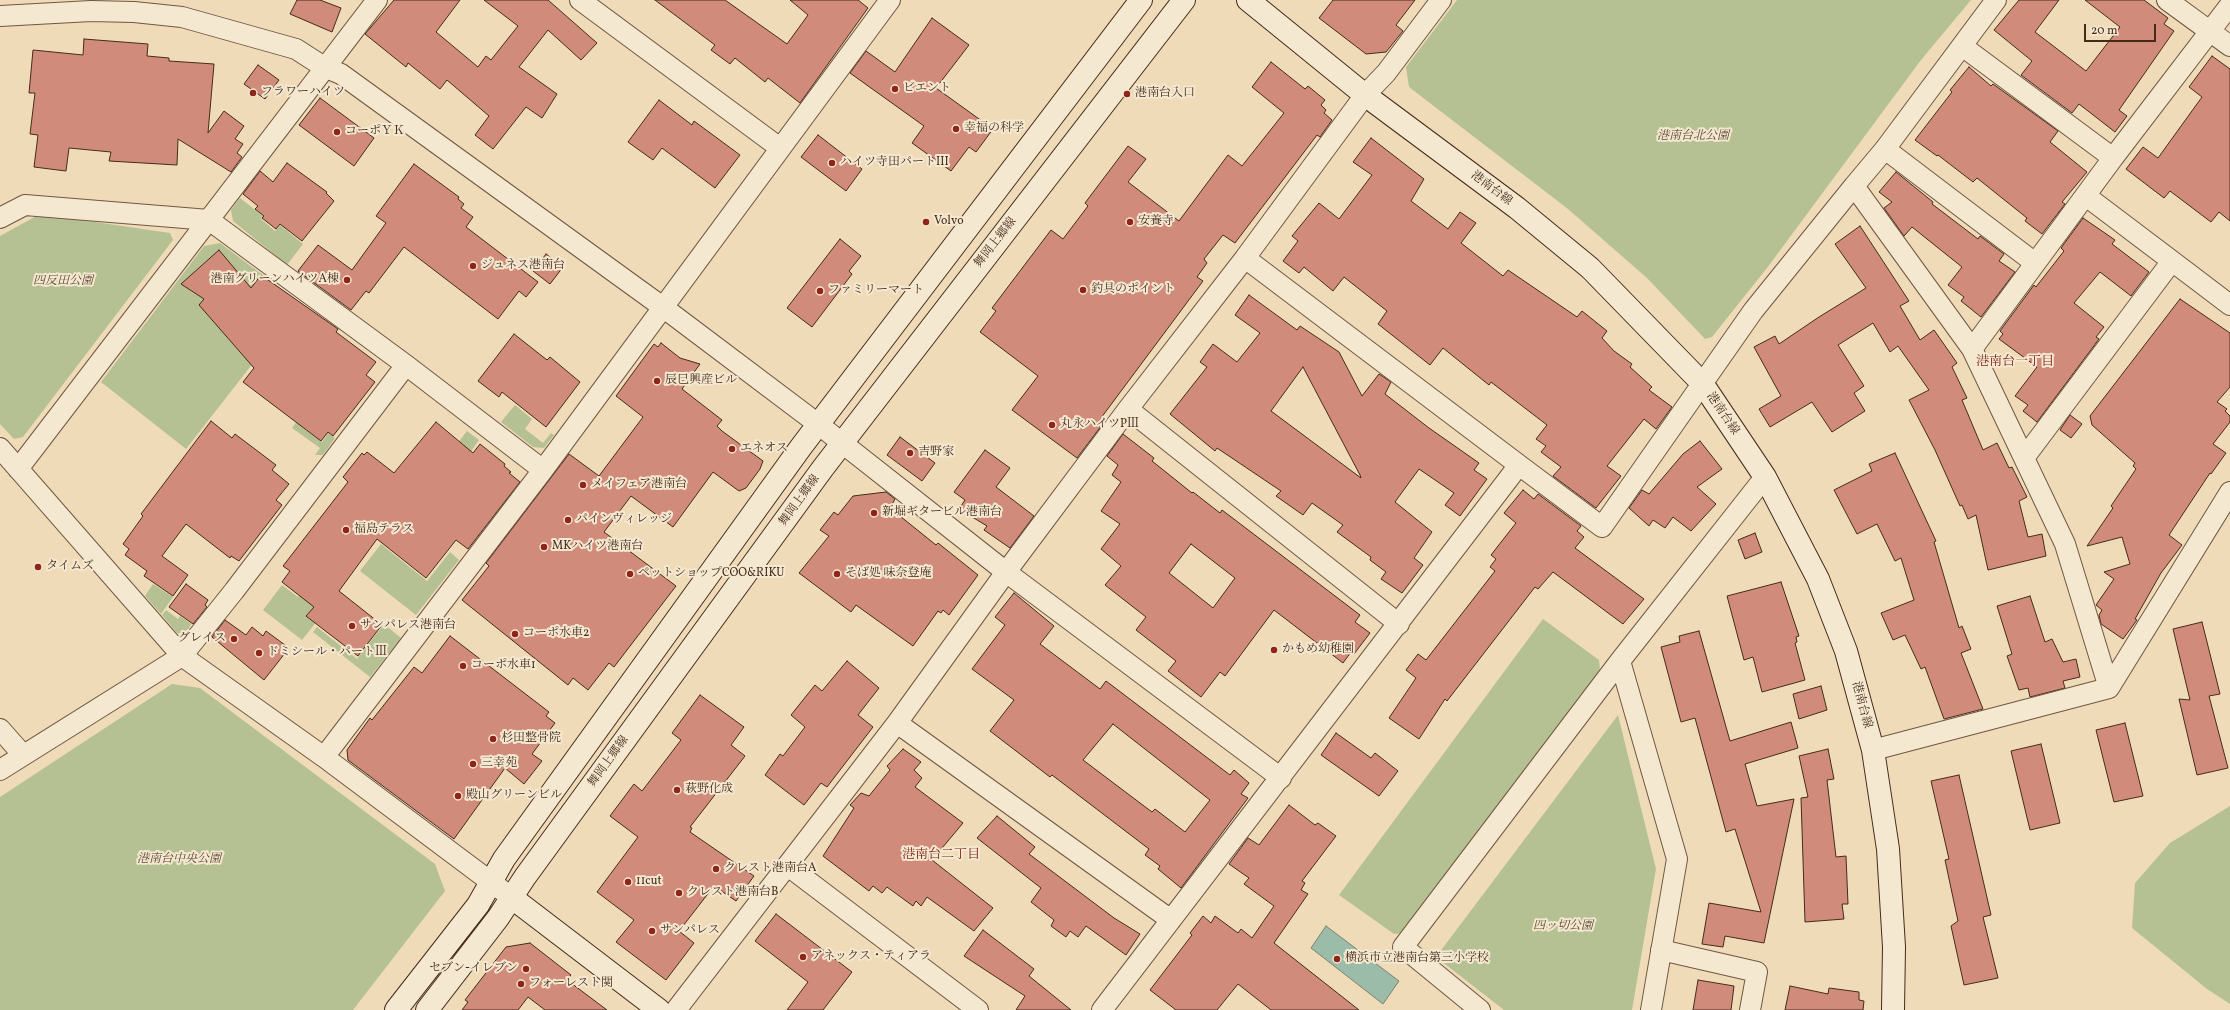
<!DOCTYPE html>
<html>
<head>
<meta charset="utf-8">
<style>
	body { margin:0 }
	#map { position:relative; width:2230px; height:1010px; overflow:hidden; background:#f0dbb8; font-family:Vollkorn,serif }
	canvas { display:block }
	.scale { position:absolute; left:2084px; top:24px; width:72px; height:18px; box-sizing:border-box; border:2px solid #452b1b; border-top:0; padding-left:5px; font-size:12px; line-height:14px; white-space:nowrap; color:#452b1b; -webkit-text-stroke:3px #f5e8d1; paint-order:stroke }
</style>
</head>
<body>
<div id="map">
<canvas width="2230" height="1010"></canvas>
<div class="scale">20 m</div>
</div>
<script>
const ctx = document.querySelector('canvas').getContext('2d');
ctx.lineJoin = 'round';
function fillPath(path, color) {
  ctx.fillStyle = color;
  ctx.fill(path, 'evenodd');
}
function shape(rows) {
  const path = new Path2D();
  for (const r of rows) {
    path.moveTo(r[0], r[1]);
    for (let i = 2; i < r.length; i += 2) path.lineTo(r[i], r[i + 1]);
  }
  return path;
}
function strokePath(path, color, width, dash) {
  ctx.strokeStyle = color;
  ctx.lineWidth = width;
  ctx.lineCap = dash ? 'butt' : 'round';
  ctx.setLineDash(dash || []);
  ctx.stroke(path);
}
function label(font, color, halo, rows, align = 'center') {
  ctx.font = font + ' Vollkorn,"Noto Serif JP",serif';
  ctx.lineWidth = 4;
  ctx.setLineDash([]);
  ctx.textBaseline = 'middle';
  ctx.strokeStyle = halo;
  ctx.fillStyle = color;
  for (const [text, x, y, turn = 0] of rows) {
    ctx.save();
    ctx.translate(x, y);
    ctx.rotate((+turn || 0) * Math.PI / 180);
    ctx.textAlign = isNaN(turn) ? turn : align;
    if (halo) ctx.strokeText(text, 0, 0);
    ctx.fillText(text, 0, 0);
    ctx.restore();
  }
}
fillPath(shape([
	[1457,0,1971,0,1921,60,1767,268,1712,337,1705,339,1647,278,1568,209,1409,87,1406,67],
	[240,198,263,216,261,219,275,231,280,225,303,244,287,265,233,221,231,210],
	[40,214,170,233,173,240,23,437,14,439,0,424,0,236],
	[220,243,300,303,186,449,101,382,204,246],
	[515,405,532,419,525,429,543,443,551,433,554,435,544,448,533,447,501,422],
	[300,417,303,428,322,442,328,433,335,438,323,455,315,455,320,448,292,428],
	[467,431,479,440,459,468,433,476],
	[381,544,427,581,450,552,459,560,416,615,360,571],
	[153,584,173,597,161,614,145,596],
	[282,585,298,597,303,590,318,601,313,608,322,615,302,640,263,610],
	[166,610,178,619,180,616,191,624,187,633,177,633,162,615],
	[1543,619,1599,660,1600,670,1403,933,1394,934,1339,895],
	[384,624,401,638,370,677,313,632,317,627,357,659],
	[172,684,200,688,435,864,445,891,353,1010,0,1010,0,797],
	[1618,715,1656,869,1632,1010,1504,1010,1436,957],
	[2230,806,2230,1004,2207,989,2132,928,2135,883,2170,843]
]), '#b5c192');
const water = shape([
	[1326,926,1399,981,1383,1004,1311,948,1326,926]
]);
fillPath(water, '#9bbca8');
strokePath(water, '#798270', 1);
const building = shape([
	[297,0,320,0,341,8,332,32,290,14,297,0],
	[394,0,460,0,436,32,478,67,486,56,491,60,518,26,484,0,548,0,597,43,581,60,548,30,519,67,557,94,542,118,526,107,493,149,475,135,489,116,447,80,440,89,408,63,406,67,365,34,394,0],
	[655,0,725,0,787,44,808,15,790,0,858,0,868,8,800,103,768,78,765,82,735,58,730,64,711,50,715,45,655,0],
	[1333,0,1415,0,1396,25,1403,31,1386,52,1366,54,1319,18,1333,0],
	[2019,0,2059,0,2035,32,2086,71,2120,27,2085,0,2144,0,2168,18,2164,24,2174,31,2119,110,2127,116,2115,132,2079,104,2072,113,2021,75,2032,61,1994,30,2019,0],
	[932,18,969,45,936,88,993,129,976,152,969,147,951,171,912,143,924,126,850,73,866,51,895,72,932,18],
	[84,39,148,44,147,56,169,58,169,61,214,64,208,133,224,111,244,126,235,139,243,144,237,153,242,157,231,172,178,139,177,165,109,161,111,152,69,148,66,171,34,167,38,135,30,134,35,93,29,93,33,50,83,55,84,39],
	[2212,56,2230,69,2230,221,2219,212,2211,222,2170,191,2164,198,2126,169,2143,147,2158,158,2202,97,2189,87,2212,56],
	[1271,62,1305,89,1308,86,1325,100,1321,105,1326,110,1324,113,1332,120,1320,137,1317,135,1235,243,1223,235,1204,259,1207,263,1197,277,1203,281,1101,418,1105,421,1077,458,1012,410,1038,376,980,332,996,311,992,308,1051,230,1063,239,1088,206,1085,203,1128,146,1146,159,1128,182,1179,221,1228,155,1242,166,1284,113,1252,87,1271,62],
	[258,65,279,80,265,99,244,84,258,65],
	[1969,67,1991,86,1993,84,2058,131,2050,142,2087,172,2062,202,2065,204,2042,234,2025,221,2027,218,1977,178,1973,182,1938,155,1937,156,1915,140,1952,92,1950,90,1969,67],
	[320,98,374,138,354,166,299,125,320,98],
	[659,100,692,125,694,121,740,155,715,188,662,148,653,160,628,142,659,100],
	[818,135,862,169,846,191,801,157,818,135],
	[1371,138,1424,179,1411,201,1448,229,1460,212,1476,223,1461,243,1503,276,1508,270,1577,317,1582,311,1607,331,1602,338,1614,351,1632,364,1630,367,1652,387,1649,390,1672,407,1656,429,1644,419,1607,466,1621,476,1596,508,1553,476,1561,467,1541,452,1546,446,1536,439,1547,425,1491,382,1489,385,1443,348,1430,365,1378,324,1387,311,1344,277,1333,291,1304,267,1299,273,1283,261,1298,241,1292,236,1319,203,1339,219,1372,175,1353,162,1371,138],
	[287,163,327,192,326,193,334,201,302,241,280,224,276,229,262,218,264,216,255,209,258,206,243,194,260,171,273,182,287,163],
	[414,164,459,197,458,199,464,204,461,208,473,217,466,227,538,282,526,297,519,291,498,319,404,247,369,293,366,291,351,310,298,271,318,245,352,270,386,223,376,216,414,164],
	[1896,172,1933,202,1932,204,1978,239,1980,236,2004,254,1999,261,2015,272,1981,317,1961,301,1964,297,1948,285,1962,267,1912,227,1904,236,1884,208,1892,202,1879,192,1896,172],
	[2083,218,2115,240,2112,244,2149,272,2131,296,2100,272,2074,303,2104,327,2096,337,2099,339,2037,422,2023,411,2028,405,2015,396,2037,367,1999,339,2003,334,2000,331,2034,285,2036,287,2064,251,2061,248,2083,218],
	[1860,226,1909,301,1900,306,1920,340,1934,330,1957,363,1952,367,1967,398,1962,400,1983,450,1997,443,2009,468,2012,467,2027,497,2019,501,2028,537,2042,534,2046,556,1988,570,1976,515,1968,519,1962,505,1960,506,1935,450,1909,400,1929,390,1898,346,1890,352,1873,323,1838,345,1864,386,1854,393,1865,411,1832,432,1812,402,1770,427,1759,409,1781,396,1754,347,1775,336,1779,344,1819,317,1866,288,1835,244,1860,226],
	[840,239,861,256,849,271,852,274,812,327,787,308,840,239],
	[219,250,251,288,261,275,338,329,336,332,376,362,366,375,375,382,333,436,328,432,321,441,243,382,254,368,199,305,204,299,181,284,219,250],
	[546,254,563,267,550,284,533,271,546,254],
	[1249,295,1297,330,1300,326,1339,352,1362,396,1379,374,1391,382,1385,394,1429,428,1479,463,1474,470,1487,479,1460,516,1445,505,1454,493,1419,469,1395,502,1432,532,1414,558,1423,565,1402,593,1381,579,1386,572,1370,560,1371,557,1337,532,1343,525,1312,503,1303,515,1276,496,1281,491,1217,448,1215,451,1170,414,1207,367,1200,362,1213,344,1237,362,1260,333,1235,315,1249,295],
	[1303,367,1360,475,1361,478,1271,411,1303,367],
	[2180,299,2230,333,2230,387,2217,402,2227,409,2225,411,2230,416,2230,422,2213,444,2226,453,2211,474,2210,473,2169,535,2182,545,2161,573,2135,619,2137,620,2123,639,2101,624,2099,615,2102,610,2096,605,2114,579,2104,572,2130,564,2122,537,2087,546,2113,508,2111,506,2136,469,2133,466,2135,463,2092,425,2090,416,2180,299],
	[514,334,547,360,550,357,580,382,546,427,502,392,499,397,478,381,514,334],
	[661,343,680,358,700,364,682,389,722,420,717,426,722,431,763,461,760,469,746,488,739,491,713,472,673,527,631,496,604,532,676,586,614,667,609,663,588,690,573,678,568,685,462,600,489,566,486,563,569,454,599,476,643,417,616,396,654,344,658,347,661,343],
	[2070,415,2082,424,2071,438,2060,430,2070,415],
	[211,421,232,438,235,434,276,465,272,470,289,484,276,500,282,505,239,561,231,556,230,558,186,524,162,556,188,575,173,596,144,576,147,571,125,555,129,549,123,544,143,516,141,514,211,421],
	[436,422,473,453,480,444,505,464,504,466,511,472,509,473,520,482,468,549,456,540,426,578,377,539,339,591,382,625,358,656,306,616,314,607,282,582,290,571,283,566,348,482,343,477,362,453,364,455,367,452,394,473,436,422],
	[1123,434,1154,458,1152,461,1192,493,1193,492,1220,513,1222,510,1360,615,1355,622,1370,633,1354,654,1351,652,1343,663,1274,610,1225,676,1220,672,1201,697,1168,671,1176,661,1136,630,1146,617,1105,585,1121,566,1101,549,1120,524,1101,511,1121,482,1112,475,1118,465,1107,456,1123,434],
	[1191,544,1235,578,1213,608,1169,573,1191,544],
	[900,437,935,463,922,481,887,455,900,437],
	[1700,441,1722,469,1697,487,1716,504,1691,531,1673,517,1665,528,1653,520,1649,526,1629,508,1642,490,1649,494,1683,454,1700,441],
	[985,450,1010,468,996,487,1034,516,1010,548,984,530,987,526,959,509,965,500,954,492,985,450],
	[1895,453,1936,541,1934,542,1959,628,1962,626,1971,649,1961,653,1983,709,1944,719,1925,667,1921,669,1905,635,1893,640,1881,613,1914,600,1901,558,1895,561,1877,524,1857,534,1834,490,1872,471,1869,464,1895,453],
	[1523,490,1534,499,1538,494,1581,526,1577,531,1584,537,1575,548,1644,599,1623,624,1553,572,1538,589,1535,587,1447,701,1445,699,1419,739,1389,718,1416,678,1406,670,1418,654,1426,660,1495,571,1490,567,1496,559,1491,555,1516,523,1504,513,1523,490],
	[886,492,895,499,890,508,936,545,938,543,978,575,949,615,943,610,941,613,938,611,913,646,856,605,851,612,799,573,829,536,820,530,834,512,838,515,853,496,886,492],
	[1755,533,1762,552,1745,559,1738,540,1755,533],
	[1781,582,1799,636,1796,637,1797,642,1795,643,1805,680,1762,692,1753,657,1744,660,1727,596,1781,582],
	[186,584,208,600,205,605,207,607,193,624,169,607,186,584],
	[1014,593,1054,626,1040,644,1100,689,1106,681,1230,775,1234,770,1249,783,1241,794,1248,798,1181,888,1158,869,1160,866,1145,855,1149,849,1052,775,1050,777,990,731,1014,700,972,669,1005,625,995,617,1014,593],
	[1113,724,1210,800,1185,832,1155,809,1152,812,1083,760,1113,724],
	[2030,596,2045,642,2052,639,2063,662,2076,659,2080,677,2063,681,2065,688,2030,697,2028,688,2019,690,2007,656,2012,654,1997,606,2030,596],
	[225,620,246,635,252,627,263,636,266,631,289,648,264,680,212,637,225,620],
	[2202,622,2220,694,2209,696,2228,768,2197,775,2179,699,2190,700,2173,629,2202,622],
	[1699,631,1730,741,1791,722,1798,748,1745,764,1757,806,1794,799,1764,943,1725,936,1723,947,1702,944,1709,903,1761,912,1735,829,1726,832,1695,718,1681,722,1661,647,1680,642,1679,636,1699,631],
	[450,636,549,712,546,716,555,723,532,754,542,761,524,784,505,768,454,839,348,760,347,750,370,718,372,720,414,667,422,673,450,636],
	[847,661,879,688,858,715,873,727,827,787,821,783,804,805,765,775,780,754,783,756,805,727,791,715,815,685,822,691,847,661],
	[1821,686,1827,710,1799,719,1793,694,1821,686],
	[700,695,744,727,731,745,745,756,690,827,692,828,690,832,754,876,736,901,714,886,679,931,694,943,666,980,616,942,634,920,597,892,638,837,610,816,634,784,642,791,681,740,672,733,700,695],
	[2125,723,2143,796,2114,802,2096,730,2125,723],
	[1336,733,1371,758,1375,753,1398,771,1379,796,1321,755,1336,733],
	[2041,744,2060,823,2030,830,2011,751,2041,744],
	[903,749,921,762,914,770,922,778,915,787,963,823,932,860,993,908,974,931,927,897,921,906,916,901,913,906,887,887,882,893,873,886,869,891,823,856,854,808,850,805,861,793,869,796,890,770,887,766,903,749],
	[1828,749,1834,779,1827,780,1836,857,1846,856,1848,904,1842,904,1844,919,1805,922,1801,798,1808,797,1799,756,1828,749],
	[1959,775,1991,915,1983,917,1998,978,1964,985,1951,926,1958,921,1945,860,1949,859,1931,781,1959,775],
	[1289,805,1315,825,1318,823,1336,836,1302,881,1305,883,1301,890,1308,894,1274,943,1359,1010,1271,1010,1238,984,1217,1010,1176,1010,1150,990,1192,935,1190,933,1203,916,1211,923,1215,916,1238,933,1241,929,1252,938,1274,906,1244,884,1249,878,1229,864,1248,838,1259,845,1289,805],
	[997,816,1035,847,1029,854,1114,918,1140,934,1126,955,1086,926,1078,937,1070,931,1066,937,1051,926,1054,920,1031,902,1041,888,977,838,997,816],
	[776,914,852,972,823,1010,787,1010,808,982,755,941,776,914],
	[983,930,1034,969,1029,976,1071,1010,1016,1010,1025,996,964,956,983,930],
	[530,943,571,975,567,980,607,1010,545,1010,528,997,518,1010,462,1010,468,1002,465,1000,506,947,530,943],
	[1698,980,1734,986,1731,1010,1693,1010,1698,980],
	[1790,986,1828,994,1829,988,1859,992,1859,1000,1864,1001,1863,1010,1785,1010,1790,986]
]);
fillPath(building, '#d18b7a');
strokePath(building, '#452b1b', 1);
const street = shape([
	[580,0,780,148],
	[1996,0,1885,149,1854,186,1972,349,2065,544,2109,688],
	[2167,0,2230,46],
	[0,16,91,11,134,12,182,17,296,49,324,67,341,74,664,308,818,424,1006,572,1281,778],
	[1962,46,2113,158,1972,349],
	[1885,149,2035,263],
	[2113,158,2230,5],
	[0,218,25,205,209,220,406,365,543,470],
	[2172,261,2230,305],
	[1128,409,1399,624],
	[0,448,182,656,324,757,511,897],
	[2024,458,2172,261,2086,196],
	[1519,465,1602,527,1753,311,1854,186],
	[18,469,377,0],
	[1620,661,1677,859,1651,1010],
	[897,723,1171,920],
	[0,729,23,755],
	[1873,750,2109,688,2230,492],
	[324,757,543,470,890,0],
	[0,770,182,656,234,591,406,365],
	[788,866,978,1010],
	[1661,950,1757,972,1750,1010],
	[676,1010,897,723,1006,572,1128,409,1245,258,1365,95,1386,73,1441,0],
	[1102,1010,1519,465,1245,258],
	[1480,1010,1403,947,1620,661,1765,477]
]);
const secondary = shape([
	[1248,0,1365,95,1517,208,1590,268,1702,383,1765,477,1818,579,1846,651,1873,750,1888,849,1894,947,1893,1010],
	[511,897,659,1010],
	[396,1010,478,905,504,859,801,447,1141,0],
	[427,1010,498,918,525,877,823,468,1184,0]
]);
strokePath(street, '#705742', 22);
strokePath(secondary, '#452b1b', 24);
strokePath(street, '#f5e8d1', 20);
strokePath(secondary, '#f5e8d1', 22);
for (const [x, y, r, color] of [
	[895,89,4,"#8f2418"],
	[253,93,4,"#8f2418"],
	[1127,94,4,"#8f2418"],
	[956,129,4,"#8f2418"],
	[337,132,4,"#8f2418"],
	[832,163,4,"#8f2418"],
	[926,222,4,"#8f2418"],
	[1130,222,4,"#8f2418"],
	[473,266,4,"#8f2418"],
	[347,280,4,"#8f2418"],
	[1083,290,4,"#8f2418"],
	[820,291,4,"#8f2418"],
	[657,381,4,"#8f2418"],
	[1052,425,4,"#8f2418"],
	[732,449,4,"#8f2418"],
	[910,453,4,"#8f2418"],
	[583,485,4,"#8f2418"],
	[874,513,4,"#8f2418"],
	[568,520,4,"#8f2418"],
	[346,530,4,"#8f2418"],
	[544,547,4,"#8f2418"],
	[38,567,4,"#8f2418"],
	[630,574,4,"#8f2418"],
	[837,574,4,"#8f2418"],
	[352,626,4,"#8f2418"],
	[515,634,4,"#8f2418"],
	[234,639,4,"#8f2418"],
	[1274,650,4,"#8f2418"],
	[259,653,4,"#8f2418"],
	[463,666,4,"#8f2418"],
	[493,739,4,"#8f2418"],
	[473,764,4,"#8f2418"],
	[677,790,4,"#8f2418"],
	[458,796,4,"#8f2418"],
	[716,869,4,"#8f2418"],
	[628,882,4,"#8f2418"],
	[679,893,4,"#8f2418"],
	[652,931,4,"#8f2418"],
	[803,957,4,"#8f2418"],
	[1337,959,4,"#8f2418"],
	[526,969,4,"#8f2418"],
	[521,984,4,"#8f2418"]
]) {
  const dot = new Path2D();
  dot.arc(x, y, r, 0, 2 * Math.PI);
  ctx.fillStyle = color;
  ctx.fill(dot);
  strokePath(dot, '#f5e8d1', 1.5);
}
label('12px', '#452b1b', '#f5e8d1', [
	["ビエント",903,89],
	["フラワーハイツ",261,93],
	["港南台入口",1135,94],
	["幸福の科学",964,129],
	["コーポＹＫ",345,132],
	["ハイツ寺田パートIII",840,163],
	["Volvo",934,222],
	["安養寺",1138,222],
	["ジュネス港南台",481,266],
	["港南グリーンハイツA棟",339,280,"right"],
	["釣具のポイント",1091,290],
	["ファミリーマート",828,291],
	["辰巳興産ビル",665,381],
	["丸永ハイツPⅢ",1060,425],
	["エネオス",740,449],
	["吉野家",918,453],
	["メイフェア港南台",591,485],
	["新堀ギタービル港南台",882,513],
	["パインヴィレッジ",576,520],
	["福島テラス",354,530],
	["MKハイツ港南台",552,547],
	["タイムズ",46,567],
	["ペットショップCOO&RIKU",638,574],
	["そば処 味奈登庵",845,574],
	["サンパレス港南台",360,626],
	["コーポ水車2",523,634],
	["グレイス",226,639,"right"],
	["かもめ幼稚園",1282,650],
	["ドミシール・パートⅢ",267,653],
	["コーポ水車1",471,666],
	["杉田整骨院",501,739],
	["三幸苑",481,764],
	["萩野化成",685,790],
	["殿山グリーンビル",466,796],
	["クレスト港南台A",724,869],
	["11cut",636,882],
	["クレスト港南台B",687,893],
	["サンパレス",660,931],
	["アネックス・ティアラ",811,957],
	["横浜市立港南台第三小学校",1345,959],
	["セブン-イレブン",518,969,"right"],
	["フォーレスト関",529,984]
], 'left');
label('italic 12px', '#5b4933', '#f5e8d1', [
	["港南台北公園",1693,137],
	["四反田公園",63,282],
	["港南台中央公園",179,860],
	["四ッ切公園",1563,927]
]);
label('12px', '#452b1b', '#f5e8d1', [
	["港南台線",1491,189,37],
	["舞岡上郷線",996,243,-52],
	["港南台線",1722,414,56],
	["舞岡上郷線",800,501,-54],
	["港南台線",1861,705,75],
	["舞岡上郷線",609,762,-54]
]);
label('13px', '#7a1f14', '#f5e8d1', [
	["港南台一丁目",2015,363],
	["港南台二丁目",941,856]
]);
</script>
</body>
</html>
